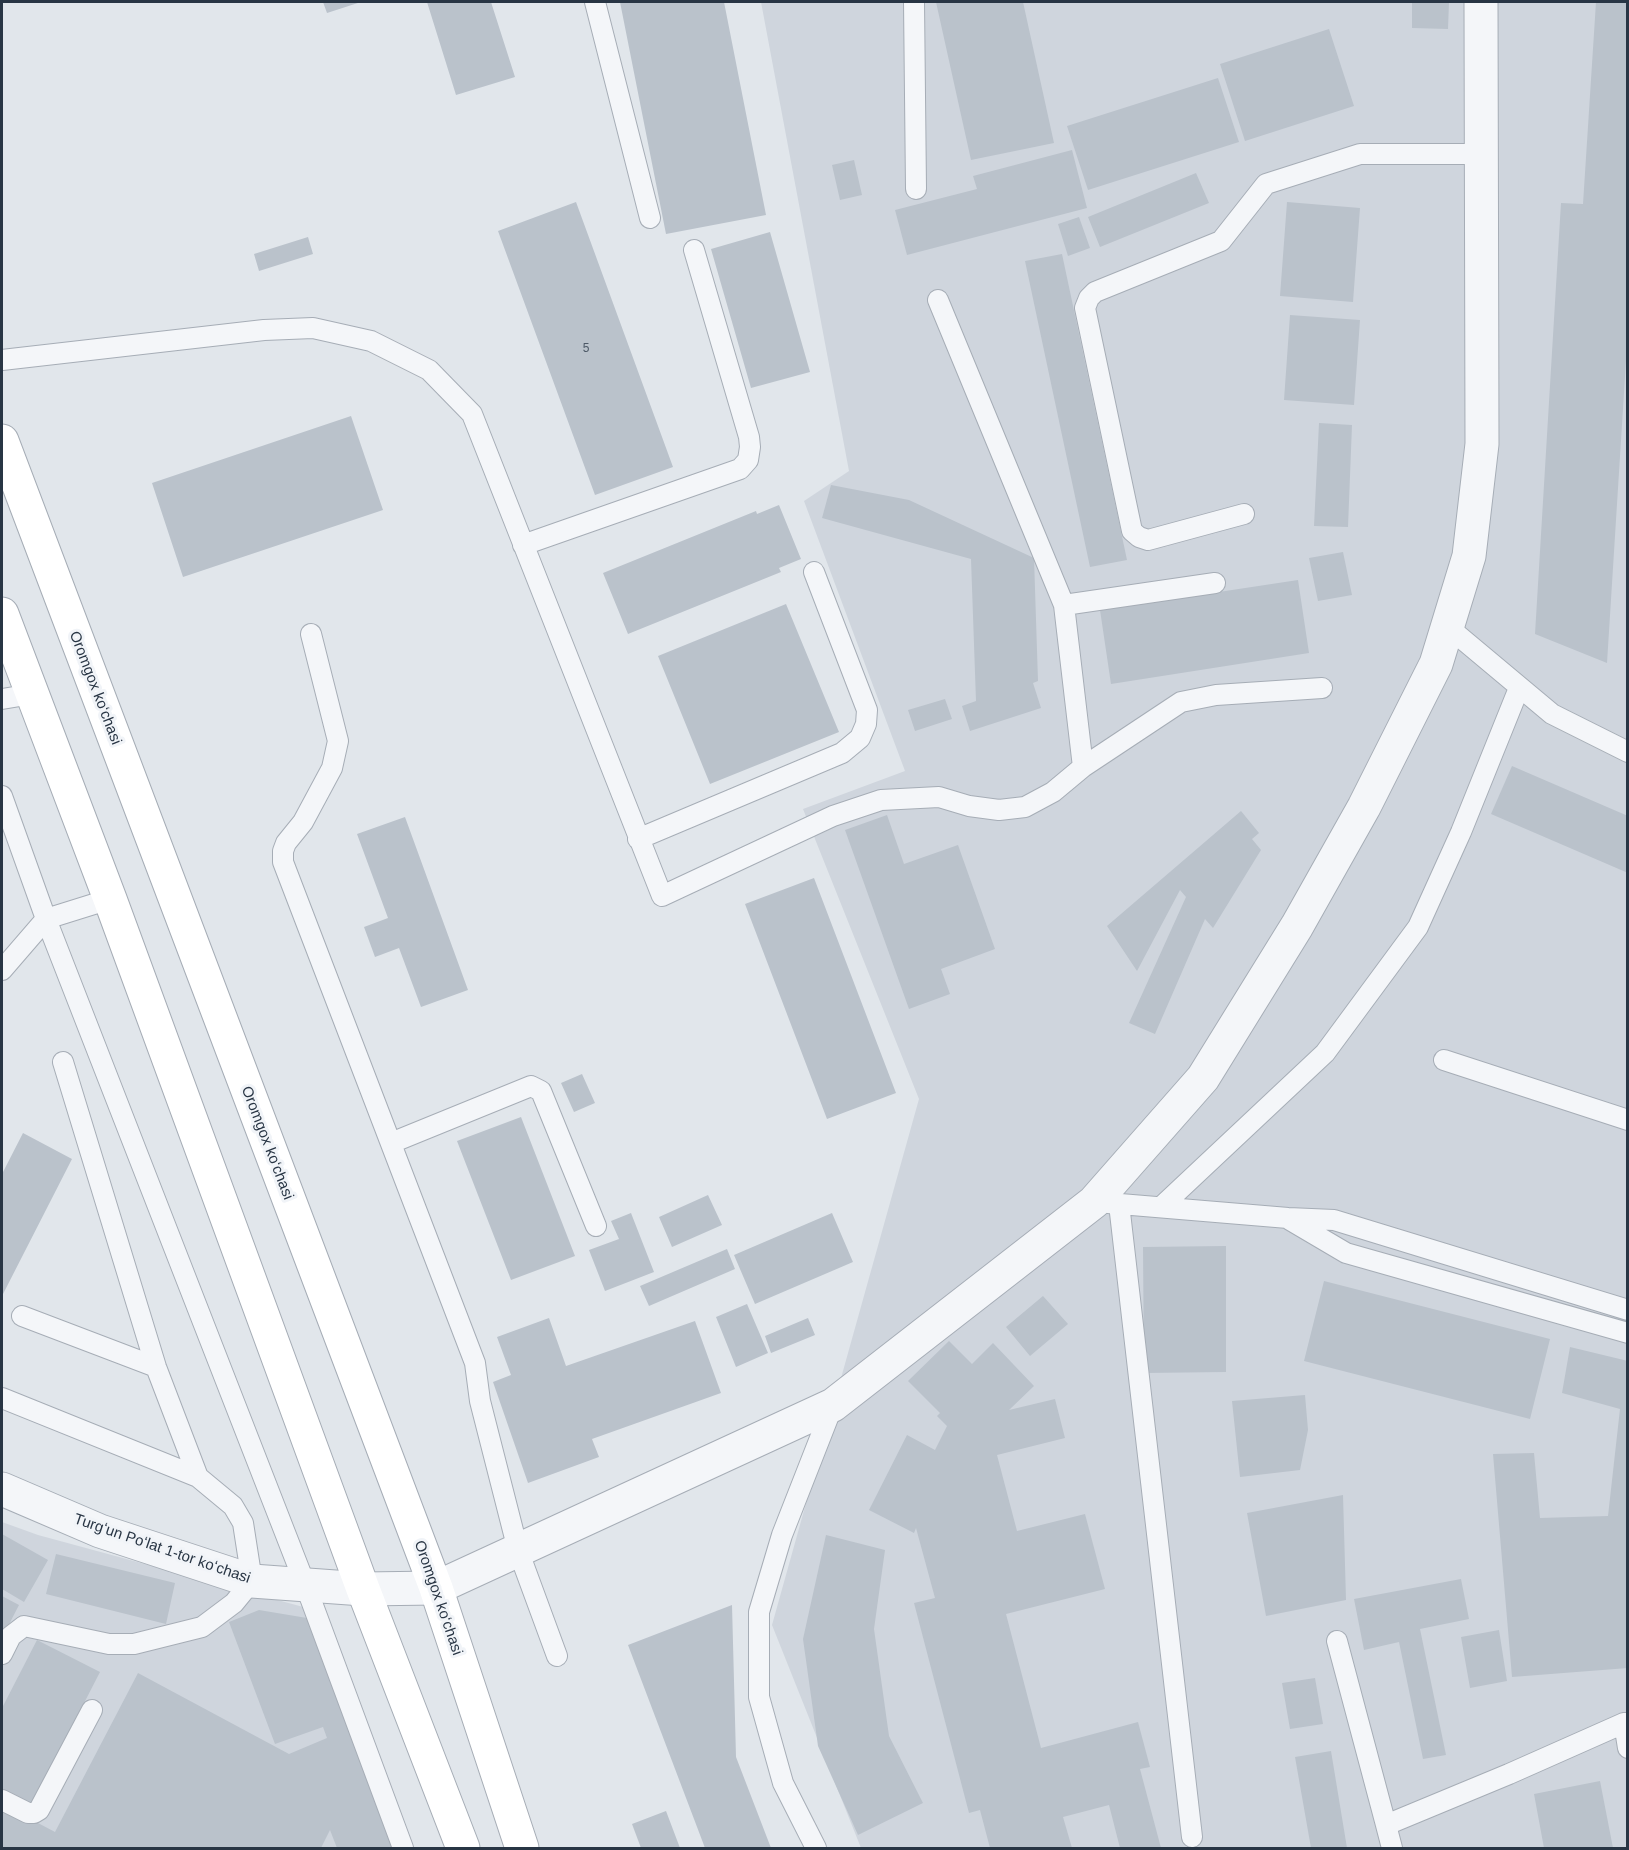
<!DOCTYPE html>
<html>
<head>
<meta charset="utf-8">
<style>
	body { margin:0 }
	#map { position:relative; width:1629px; height:1850px; overflow:hidden; background:#e1e6eb; font-family:Helvetica,sans-serif }
	canvas { display:block }
	.frame { position:absolute; inset:0; border:3px solid #283544; pointer-events:none }
</style>
</head>
<body>
<div id="map">
<canvas width="1629" height="1850"></canvas>
<div class="frame"></div>
</div>
<script>
const ctx = document.querySelector('canvas').getContext('2d');
ctx.lineJoin = 'round';
function fillPath(path, color) {
  ctx.fillStyle = color;
  ctx.fill(path, 'evenodd');
}
function shape(rows) {
  const path = new Path2D();
  for (const r of rows) {
    path.moveTo(r[0], r[1]);
    for (let i = 2; i < r.length; i += 2) path.lineTo(r[i], r[i + 1]);
  }
  return path;
}
function strokePath(path, color, width, dash) {
  ctx.strokeStyle = color;
  ctx.lineWidth = width;
  ctx.lineCap = dash ? 'butt' : 'round';
  ctx.setLineDash(dash || []);
  ctx.stroke(path);
}
function label(font, color, halo, rows, align = 'center') {
  ctx.font = font + ' Helvetica,sans-serif';
  ctx.lineWidth = 6;
  ctx.setLineDash([]);
  ctx.textBaseline = 'middle';
  ctx.strokeStyle = halo;
  ctx.fillStyle = color;
  for (const [text, x, y, turn = 0] of rows) {
    ctx.save();
    ctx.translate(x, y);
    ctx.rotate((+turn || 0) * Math.PI / 180);
    ctx.textAlign = isNaN(turn) ? turn : align;
    if (halo) ctx.strokeText(text, 0, 0);
    ctx.fillText(text, 0, 0);
    ctx.restore();
  }
}
fillPath(shape([
	[761,2,1627,2,1627,1848,861,1848,772,1625,919,1099,803,809,905,771,804,501,849,471],
	[2,1522,38,1535,318,1611,408,1848,2,1848]
]), '#cfd5dd');
fillPath(shape([
	[323,2,361,2,327,13],
	[427,2,491,2,515,77,456,95],
	[620,2,724,2,766,215,666,234],
	[936,2,1023,2,1054,143,971,160],
	[1412,2,1449,2,1448,29,1412,28],
	[1596,2,1628,2,1628,329,1607,663,1535,634,1561,203,1583,204],
	[1329,29,1354,106,1245,141,1220,64],
	[1218,78,1239,142,1088,190,1067,126],
	[1072,150,1087,208,907,255,895,210,977,189,973,176],
	[854,160,862,195,840,200,832,165],
	[1196,173,1209,203,1100,247,1088,217],
	[576,202,673,467,595,495,498,231],
	[1287,202,1360,208,1353,302,1280,296],
	[1079,217,1090,248,1068,256,1058,224],
	[770,232,810,372,751,388,711,249],
	[308,237,313,254,259,271,254,254],
	[1062,254,1127,560,1090,567,1025,261],
	[1290,315,1360,320,1354,405,1284,400],
	[351,416,383,510,183,577,152,483],
	[1319,423,1352,425,1348,527,1314,526],
	[831,485,909,500,1034,558,1038,681,1033,683,1041,708,970,731,962,706,976,701,971,559,822,518],
	[779,505,801,559,779,568,781,572,628,634,603,573,756,511,757,514],
	[1343,552,1352,595,1318,601,1309,558],
	[1298,580,1309,653,1111,684,1100,610],
	[786,604,839,732,710,784,658,656],
	[945,699,952,719,915,731,908,710],
	[1512,766,1628,816,1628,873,1491,814],
	[1241,811,1259,833,1252,839,1261,850,1213,928,1205,919,1155,1034,1129,1023,1186,897,1180,890,1137,971,1107,926],
	[887,815,904,864,958,845,995,949,941,969,950,994,909,1009,845,830],
	[405,817,468,990,421,1007,399,948,375,957,364,927,388,918,357,834],
	[814,878,896,1093,827,1119,745,904],
	[582,1074,595,1103,574,1112,561,1083],
	[521,1117,575,1256,511,1280,457,1141],
	[23,1133,72,1159,2,1296,2,1174],
	[708,1195,722,1225,672,1247,659,1217],
	[631,1213,654,1272,605,1291,589,1250,619,1239,611,1221],
	[832,1213,853,1262,755,1304,734,1255],
	[1226,1246,1226,1372,1144,1373,1143,1247],
	[727,1249,735,1269,649,1306,640,1286],
	[1324,1281,1550,1339,1530,1419,1304,1361],
	[1043,1296,1068,1324,1030,1356,1006,1327],
	[747,1304,768,1353,736,1367,716,1317],
	[549,1318,566,1366,695,1321,721,1393,592,1439,599,1457,528,1483,493,1382,511,1375,497,1337],
	[808,1318,815,1335,771,1353,765,1336],
	[949,1341,972,1364,993,1343,1034,1386,1009,1410,1055,1399,1065,1438,997,1455,1017,1531,1085,1514,1105,1589,1006,1614,1041,1748,1138,1722,1150,1767,1140,1769,1161,1848,1120,1848,1109,1805,1063,1817,1072,1848,990,1848,980,1810,969,1813,914,1603,935,1598,916,1528,914,1533,869,1510,907,1435,935,1450,947,1426,937,1416,940,1413,908,1381],
	[1570,1347,1628,1361,1628,1668,1512,1677,1493,1454,1534,1453,1540,1518,1608,1516,1620,1409,1562,1393],
	[1305,1395,1308,1430,1300,1470,1240,1477,1232,1401],
	[1343,1495,1346,1600,1266,1616,1247,1513],
	[2,1534,48,1560,24,1602,2,1589],
	[826,1535,885,1550,874,1629,889,1736,923,1803,858,1835,818,1746,803,1639],
	[56,1554,175,1583,166,1624,46,1594],
	[1461,1579,1469,1619,1420,1629,1446,1755,1423,1759,1399,1642,1364,1650,1354,1599],
	[2,1596,19,1605,2,1638],
	[732,1605,736,1757,771,1848,705,1848,628,1645],
	[259,1610,313,1619,396,1848,337,1848,330,1830,321,1848,2,1848,2,1804,55,1832,138,1673,289,1754,327,1738,323,1727,275,1744,229,1622],
	[1499,1630,1507,1681,1470,1688,1461,1637],
	[37,1640,100,1672,30,1808,2,1793,2,1708],
	[1315,1678,1323,1724,1290,1729,1282,1683],
	[1331,1751,1347,1848,1311,1848,1295,1757],
	[1600,1781,1613,1848,1544,1848,1534,1794],
	[666,1811,680,1848,641,1848,632,1824]
]), '#bac2cb');
const lane = shape([
	[595,2,650,218],
	[914,2,916,189],
	[2,360,264,330,313,328,371,341,429,370,472,414,662,896,833,816,881,800,939,797,969,806,999,810,1025,807,1053,792,1083,767,1064,605,938,300],
	[1244,514,1148,540,1139,537,1132,531,1085,308,1089,298,1095,292,1221,241,1266,184,1360,154,1481,154],
	[523,545,740,469,748,460,750,447,749,437,694,250],
	[1064,605,1215,583],
	[1448,627,1552,714,1628,752],
	[311,634,338,741,332,768,303,822,286,843,283,851,283,862,475,1363,480,1401,518,1550,557,1656],
	[2,699,32,694],
	[1083,767,1181,702,1216,695,1322,688],
	[2,796,46,919,305,1584,403,1848],
	[638,839,842,753,860,738,866,724,867,710,814,572],
	[2,970,46,919,110,899],
	[1444,1060,1628,1120],
	[391,1143,531,1086,541,1091,596,1226],
	[1108,1203,1288,1218,1334,1220,1628,1310],
	[1119,1204,1192,1837],
	[1161,1207,1325,1053,1418,927,1461,832,1519,688],
	[1290,1220,1346,1253,1628,1333],
	[22,1316,156,1367],
	[2,1398,198,1477],
	[1337,1641,1386,1825,1509,1774,1624,1723],
	[2,1654,11,1636,24,1626,109,1644,134,1644,202,1627,234,1603,252,1581,243,1523,233,1506,198,1477,156,1367,63,1062],
	[1628,1723,1624,1723,1628,1748],
	[2,1800,28,1813,34,1813,39,1810,92,1710],
	[1386,1825,1392,1848],
	[816,1848,783,1783,759,1697,759,1612,782,1535,833,1405]
]);
const street = shape([
	[2,1489,100,1531,252,1581,363,1589,436,1588,833,1405,1094,1202,1203,1078,1297,926,1364,807,1436,664,1469,556,1482,444,1481,2]
]);
const secondary = shape([
	[2,441,436,1588,522,1848],
	[2,614,110,899,363,1589,463,1848]
]);
strokePath(lane, '#a6adb6', 22);
strokePath(street, '#a6adb6', 35);
strokePath(secondary, '#a6adb6', 35);
strokePath(lane, '#f4f6f9', 20);
strokePath(street, '#f4f6f9', 33);
strokePath(secondary, '#fff', 33);
label('12px', '#4c5866', null, [
	["5",586,349]
]);
label('15px', '#283544', '#f1f4f8', [
	["Oromgox ko‘chasi",95,688,69],
	["Oromgox ko‘chasi",267,1143,69],
	["Turgʻun Poʻlat 1-tor koʻchasi",162,1549,19],
	["Oromgox ko‘chasi",438,1598,71]
]);
</script>
</body>
</html>
